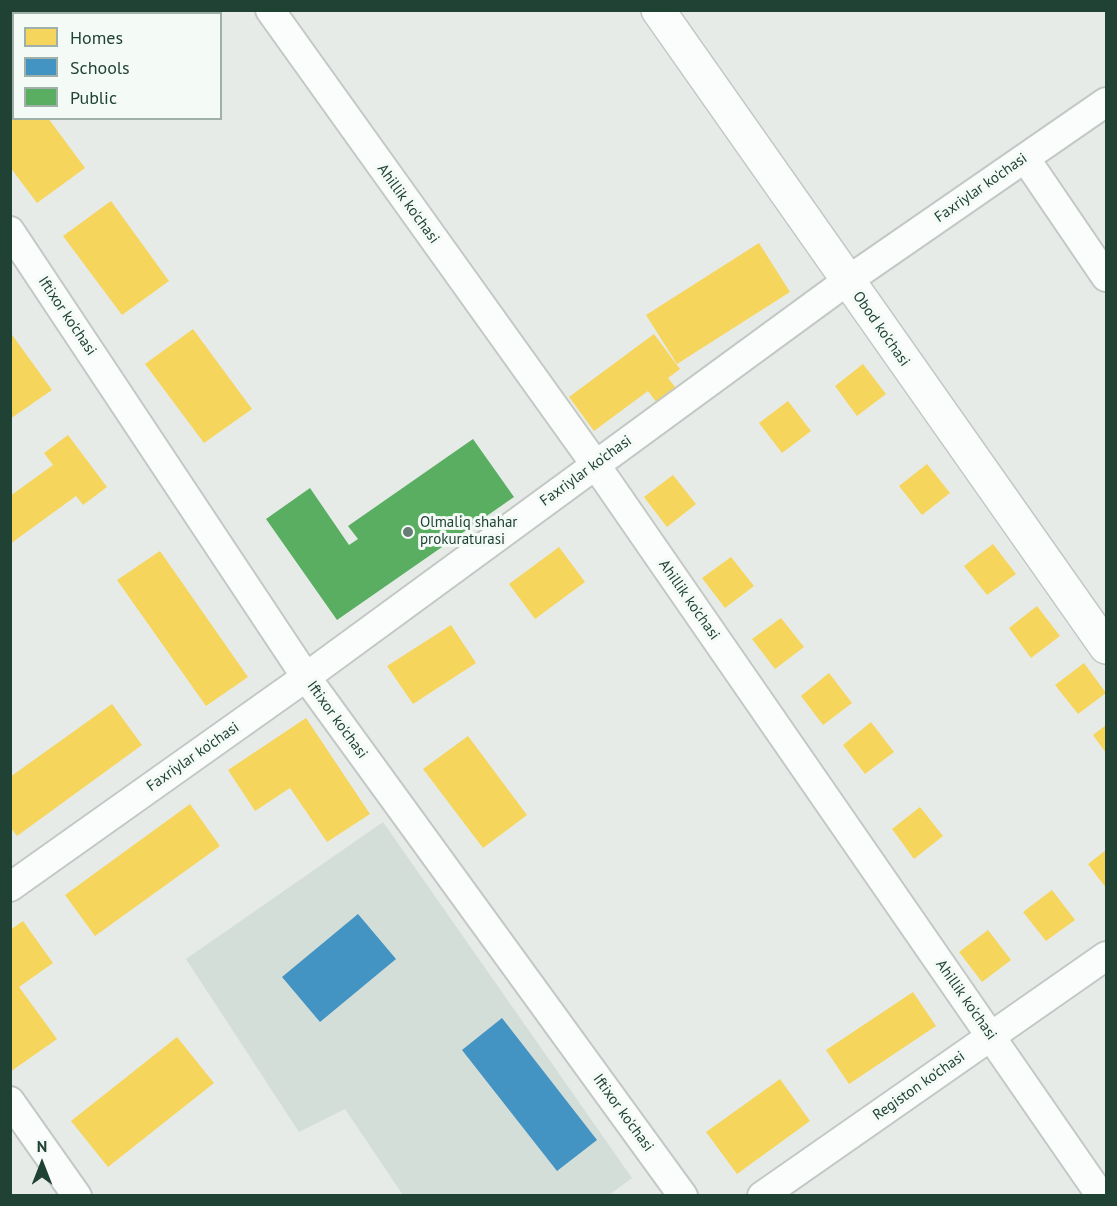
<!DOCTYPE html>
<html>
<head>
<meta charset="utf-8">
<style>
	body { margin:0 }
	#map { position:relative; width:1117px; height:1206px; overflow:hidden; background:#e6ebe8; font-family:"PT Sans",sans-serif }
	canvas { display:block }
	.frame { position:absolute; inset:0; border:12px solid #204235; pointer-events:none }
	.legend { position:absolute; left:12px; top:12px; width:210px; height:108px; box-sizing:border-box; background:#f4faf6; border:2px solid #9fb0a9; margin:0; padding:8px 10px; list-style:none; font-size:18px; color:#204235 }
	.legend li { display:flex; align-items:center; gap:12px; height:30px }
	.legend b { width:30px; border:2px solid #9fb0a9 }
	.north { position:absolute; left:12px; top:1134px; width:60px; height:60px; -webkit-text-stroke:4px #f4faf6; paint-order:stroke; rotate:0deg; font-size:16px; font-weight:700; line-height:24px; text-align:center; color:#204235 }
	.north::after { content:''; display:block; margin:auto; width:21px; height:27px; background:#204235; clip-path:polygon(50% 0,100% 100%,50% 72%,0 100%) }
</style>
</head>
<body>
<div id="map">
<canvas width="1117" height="1206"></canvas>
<div class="frame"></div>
<ul class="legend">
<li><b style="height:16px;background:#f6d55c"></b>Homes</li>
<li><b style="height:16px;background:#4393c3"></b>Schools</li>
<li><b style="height:16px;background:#5aae61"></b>Public</li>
</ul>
<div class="north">N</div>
</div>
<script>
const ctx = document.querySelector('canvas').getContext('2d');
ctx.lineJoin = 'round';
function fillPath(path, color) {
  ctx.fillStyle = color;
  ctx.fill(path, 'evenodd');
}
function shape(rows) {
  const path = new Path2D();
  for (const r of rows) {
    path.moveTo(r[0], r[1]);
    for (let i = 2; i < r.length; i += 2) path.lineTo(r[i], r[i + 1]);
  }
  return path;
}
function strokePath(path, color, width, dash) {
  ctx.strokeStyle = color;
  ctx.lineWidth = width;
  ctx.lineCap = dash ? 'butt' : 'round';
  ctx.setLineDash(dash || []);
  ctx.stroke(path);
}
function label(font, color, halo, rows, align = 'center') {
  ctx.font = font + ' "PT Sans",sans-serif';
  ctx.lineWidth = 6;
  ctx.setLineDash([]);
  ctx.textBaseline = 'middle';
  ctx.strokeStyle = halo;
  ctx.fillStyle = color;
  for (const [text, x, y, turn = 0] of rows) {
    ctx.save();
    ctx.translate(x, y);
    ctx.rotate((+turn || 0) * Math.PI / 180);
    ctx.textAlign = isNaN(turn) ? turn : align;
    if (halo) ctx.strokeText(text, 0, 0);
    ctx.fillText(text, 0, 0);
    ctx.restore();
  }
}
fillPath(shape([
	[383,822,632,1178,609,1195,403,1195,345,1109,299,1132,186,959]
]), '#d3ded8');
fillPath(shape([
	[14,97,14,118,48,118,85,168,37,203,10,167,10,99],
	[111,201,169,281,122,315,63,236],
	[759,243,790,292,677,364,646,315],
	[193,329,252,409,204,443,145,364],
	[10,332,52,390,10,419],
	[654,334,680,369,668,378,679,392,660,407,648,391,594,431,569,397],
	[863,364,886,394,857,416,835,386],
	[788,401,811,431,782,453,759,423],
	[68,435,107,487,83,505,76,496,10,544,10,496,53,465,44,453],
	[927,464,950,493,922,515,899,486],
	[673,475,696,504,667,527,644,497],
	[993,544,1016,574,987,595,964,566],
	[559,547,585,582,535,619,509,584],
	[160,551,248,677,206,706,117,580],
	[731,557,754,586,725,608,702,578],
	[1037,606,1060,636,1031,658,1009,628],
	[781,618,804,647,775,669,752,639],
	[451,625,476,663,413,704,387,666],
	[1084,663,1106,693,1078,714,1055,685],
	[829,673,852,703,823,725,801,696],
	[112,704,142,745,17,836,10,827,10,777],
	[306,718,370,814,327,842,290,788,255,811,228,770],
	[871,722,894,752,865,774,843,745],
	[1106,725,1106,753,1093,735],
	[468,736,527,815,483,848,423,769],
	[190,804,220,846,95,936,65,895],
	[920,807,943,836,914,859,892,829],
	[1106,850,1106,888,1088,864],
	[1052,890,1075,920,1046,941,1023,912],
	[23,921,53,963,19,987,57,1039,10,1072,10,930],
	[988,930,1011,960,982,982,959,952],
	[913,992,936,1026,849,1084,826,1050],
	[177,1037,214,1083,108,1167,71,1121],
	[780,1079,810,1121,737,1174,706,1132]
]), '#f6d55c');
fillPath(shape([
	[358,914,396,959,320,1022,282,977],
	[502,1018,597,1140,557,1171,462,1050]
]), '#4393c3');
fillPath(shape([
	[473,439,514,497,337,620,266,519,310,488,349,545,358,539,348,526]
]), '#5aae61');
const minor = shape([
	[270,10,595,464,1101,1196],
	[1025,158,1106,277],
	[10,231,306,677,683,1196],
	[10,887,306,677,847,281,1106,102],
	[10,1101,77,1196],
	[762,1196,1106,956]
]);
const tertiary = shape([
	[658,10,1106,647]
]);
strokePath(minor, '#c3c8c5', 32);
strokePath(tertiary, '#c3c8c5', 36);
strokePath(minor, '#fbfcfc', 28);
strokePath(tertiary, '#fbfcfc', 33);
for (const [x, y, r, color] of [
	[408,532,6,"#657d74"]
]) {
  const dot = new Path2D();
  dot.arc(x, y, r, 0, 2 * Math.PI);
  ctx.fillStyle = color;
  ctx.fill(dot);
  strokePath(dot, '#f4faf6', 2);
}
label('15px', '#204235', '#f4faf6', [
	["Faxriylar ko'chasi",981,188,-35],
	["Ahillik ko'chasi",408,204,54],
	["Iftixor ko'chasi",67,316,56],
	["Obod ko'chasi",881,329,55],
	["Faxriylar ko'chasi",586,471,-36],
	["Ahillik ko'chasi",689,600,55],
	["Iftixor ko'chasi",337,720,54],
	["Faxriylar ko'chasi",193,757,-35],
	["Ahillik ko'chasi",966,1000,55],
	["Registon ko'chasi",919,1086,-35],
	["Iftixor ko'chasi",623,1113,54]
]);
label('15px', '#204235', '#f4faf6', [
	["Olmaliq shahar",420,523],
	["prokuraturasi",420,540]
], 'left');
</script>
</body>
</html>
